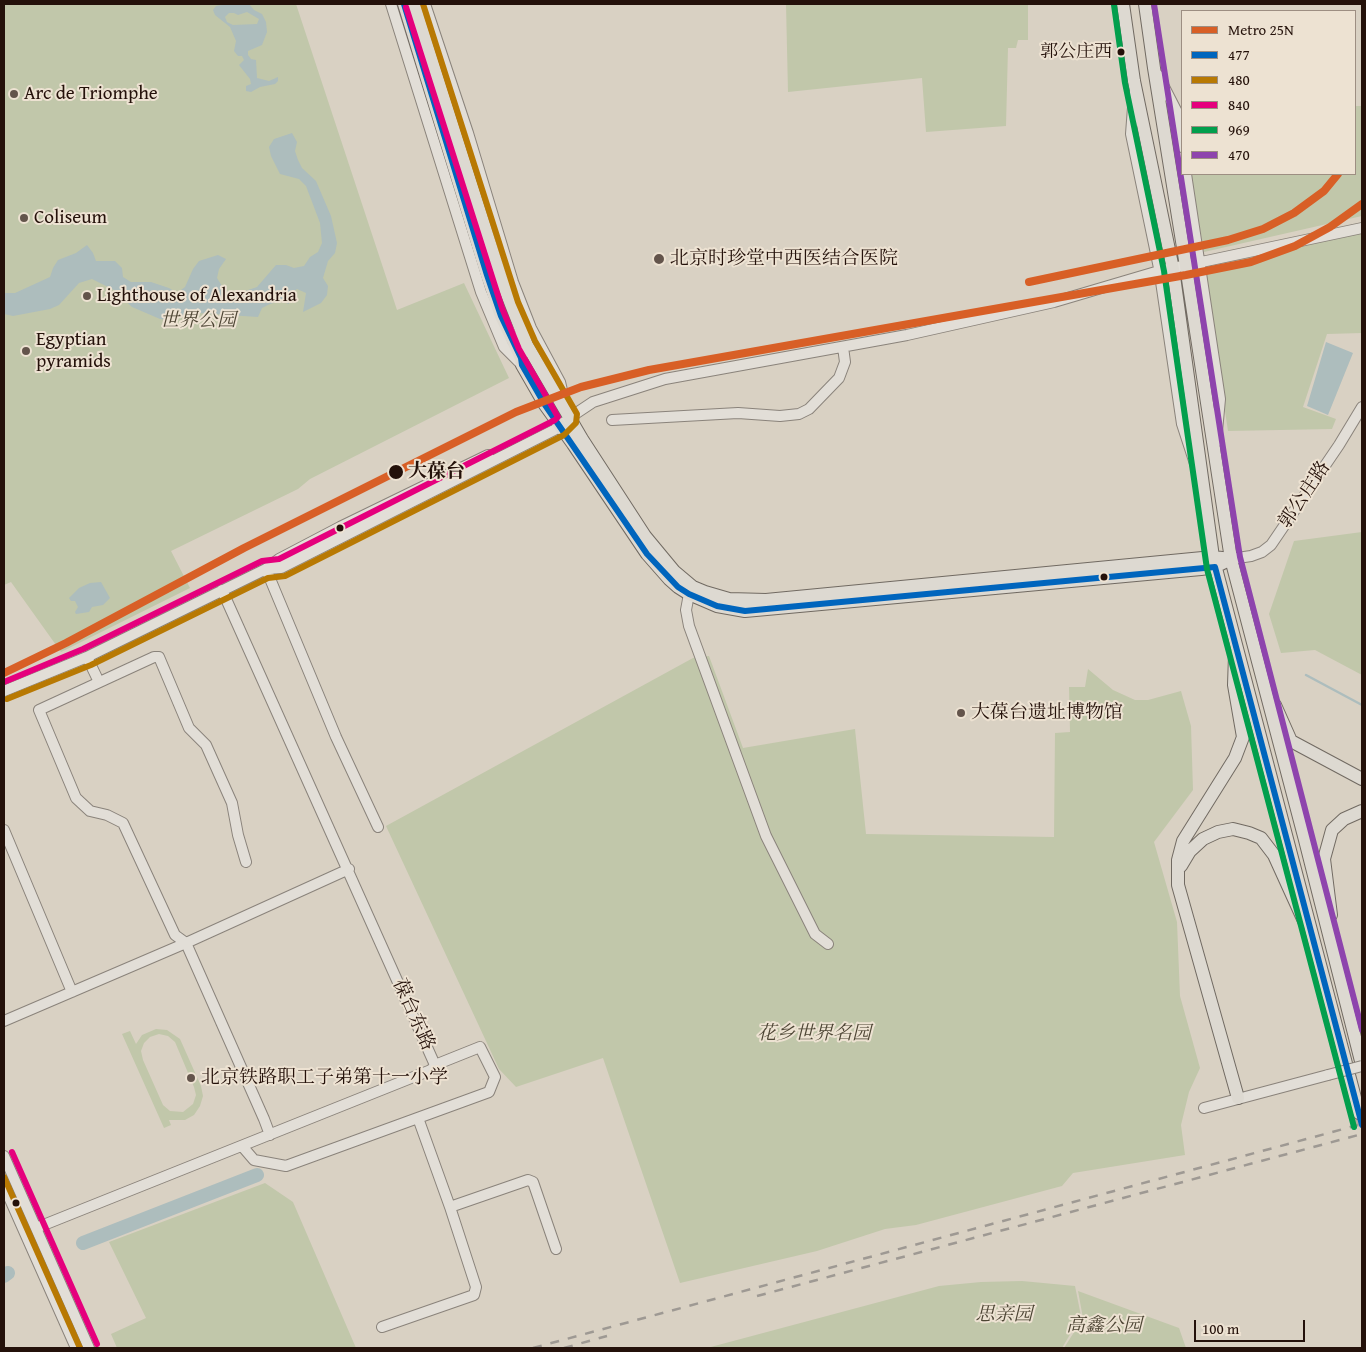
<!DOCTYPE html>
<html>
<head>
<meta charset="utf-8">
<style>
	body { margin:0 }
	#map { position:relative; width:1366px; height:1352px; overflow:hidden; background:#d9d1c3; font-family:"Gentium Book Plus",serif }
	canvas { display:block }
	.frame { position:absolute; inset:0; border:5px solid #24110a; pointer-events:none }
	.legend { position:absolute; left:1181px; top:10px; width:175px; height:165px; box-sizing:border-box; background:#ede2d2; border:1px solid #9d8e82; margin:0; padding:6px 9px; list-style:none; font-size:15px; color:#24110a }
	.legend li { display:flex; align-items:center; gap:10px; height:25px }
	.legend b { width:25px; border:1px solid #9d8e82 }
	.scale { position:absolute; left:1194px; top:1320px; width:111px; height:22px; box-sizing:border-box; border:2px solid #24110a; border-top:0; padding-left:6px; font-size:15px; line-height:18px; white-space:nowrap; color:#24110a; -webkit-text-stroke:4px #ede2d2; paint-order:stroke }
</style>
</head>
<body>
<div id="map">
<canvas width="1366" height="1352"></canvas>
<div class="frame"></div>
<ul class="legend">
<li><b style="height:6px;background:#d85f26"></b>Metro 25N</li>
<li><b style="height:6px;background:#0065bd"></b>477</li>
<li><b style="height:6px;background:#b87903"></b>480</li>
<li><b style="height:6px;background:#e5007d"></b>840</li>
<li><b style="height:6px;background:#029f4d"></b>969</li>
<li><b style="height:6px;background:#8e44ad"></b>470</li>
</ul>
<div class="scale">100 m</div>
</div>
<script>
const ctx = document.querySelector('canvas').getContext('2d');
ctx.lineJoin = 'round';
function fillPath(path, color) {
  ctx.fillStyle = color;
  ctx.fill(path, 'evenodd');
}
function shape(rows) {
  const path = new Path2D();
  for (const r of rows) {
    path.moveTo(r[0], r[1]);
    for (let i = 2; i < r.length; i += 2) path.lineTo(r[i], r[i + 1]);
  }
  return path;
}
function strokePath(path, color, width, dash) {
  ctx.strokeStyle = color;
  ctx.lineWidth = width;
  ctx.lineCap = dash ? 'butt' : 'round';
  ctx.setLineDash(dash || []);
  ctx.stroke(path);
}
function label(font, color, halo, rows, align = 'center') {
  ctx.font = font + ' "Gentium Book Plus","Noto Serif SC",serif';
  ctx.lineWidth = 4;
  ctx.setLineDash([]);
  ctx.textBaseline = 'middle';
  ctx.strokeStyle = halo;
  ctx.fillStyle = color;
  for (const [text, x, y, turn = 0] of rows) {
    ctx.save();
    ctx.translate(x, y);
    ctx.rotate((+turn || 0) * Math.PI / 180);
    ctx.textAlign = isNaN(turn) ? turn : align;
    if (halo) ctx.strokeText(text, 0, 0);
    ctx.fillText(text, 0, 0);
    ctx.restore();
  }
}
fillPath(shape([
	[4,4,296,4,397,310,464,283,509,378,310,479,298,489,171,551,190,588,61,652,11,582,4,585],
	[786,4,1028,4,1028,40,1018,40,1016,48,1008,48,1006,126,926,132,922,78,788,92],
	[1355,106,1362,106,1362,216,1204,252,1191,175,1355,174],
	[1362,232,1362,333,1327,334,1303,407,1336,419,1332,429,1228,431,1203,267],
	[1362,532,1362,675,1315,650,1281,653,1269,614,1294,541],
	[709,656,743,748,855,729,866,834,1054,837,1055,733,1070,732,1069,687,1085,687,1088,669,1113,690,1135,700,1148,700,1181,691,1191,726,1193,790,1154,842,1177,922,1180,996,1200,1068,1189,1092,1181,1125,1185,1155,1073,1173,1062,1186,916,1225,885,1229,817,1251,680,1283,603,1058,516,1087,499,1069,386,826,693,658],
	[156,1029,167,1030,180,1039,201,1086,203,1096,200,1106,194,1115,185,1120,169,1120,171,1125,164,1128,122,1034,130,1031,136,1044,142,1035],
	[159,1034,168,1036,175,1042,194,1087,196,1095,193,1104,183,1112,170,1111,163,1105,143,1060,141,1051,144,1043,150,1037],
	[265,1183,293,1202,356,1348,117,1348,111,1334,146,1318,109,1242],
	[1022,1281,1075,1286,1081,1316,1062,1348,707,1348,939,1286,981,1282],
	[1078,1291,1179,1328,1186,1348,1064,1348,1083,1318]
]), '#c1c7aa');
fillPath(shape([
	[228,4,249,4,254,10,262,14,266,22,267,32,262,45,248,51,248,55,251,59,256,60,257,78,269,81,278,77,278,81,275,84,260,87,251,92,246,91,246,86,251,84,250,79,239,65,244,60,242,56,238,56,234,51,236,41,230,27,215,15,213,10,216,6],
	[247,12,259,19,257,24,233,25,227,22,225,17,229,13,234,13,238,15],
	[292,133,297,142,295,151,298,160,302,168,316,181,331,216,337,243,335,253,328,261,323,278,328,286,327,295,321,303,303,312,306,293,297,289,289,295,289,304,280,301,270,304,262,308,258,317,198,313,169,320,160,319,132,307,114,290,92,279,79,283,59,305,50,309,13,316,4,314,4,292,5,293,15,293,50,277,53,268,58,260,76,253,87,245,93,253,96,261,115,261,122,268,123,277,131,282,151,282,169,288,177,293,185,287,193,269,199,261,218,255,226,259,219,269,217,278,222,286,229,293,239,293,257,287,276,265,286,265,294,268,304,266,310,257,318,252,322,243,320,223,306,186,299,179,280,174,271,156,269,147,274,139],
	[1326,342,1353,353,1328,415,1307,406],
	[101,582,110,598,103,605,92,607,89,612,76,614,75,612,78,607,75,601,71,601,69,598,79,588,90,583]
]), '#adbdbd');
strokePath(shape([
	[1306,675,1362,705]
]), '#adbdbd', 2.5);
strokePath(shape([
	[83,1243,257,1175],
	[4,1276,8,1273]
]), '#adbdbd', 14);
strokePath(shape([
	[1359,1113,1362,1125]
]), '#b5ab9e', 12, [12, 6]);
const minor = shape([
	[391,4,481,292,504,347,522,365],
	[425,4,468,133,513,282,531,328,560,382,566,407],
	[1158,75,1178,114,1182,147],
	[1134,94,1131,134,1159,268,1182,424,1197,470],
	[1186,174,1220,399,1216,442],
	[612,420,738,413,780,416,799,414,809,409,839,378,845,362,843,347],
	[1231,559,1251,556,1262,552,1271,545,1339,445,1362,407],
	[266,569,281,568,560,427,569,418,593,402,665,379,907,335,1054,302,1159,271,1362,228],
	[266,569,336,737,378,827],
	[693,588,689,594,686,610,689,626,766,836,815,934,828,944],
	[87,657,99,682],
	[4,691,87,657,266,569,279,559,340,527,488,455],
	[4,830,72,992],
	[246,862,238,835,232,803,206,745,189,728,159,657,154,657,39,710,76,798,90,811,107,815,123,823,175,935,186,943,349,869],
	[4,1021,186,943,264,1119,270,1135],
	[1204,1108,1328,1075],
	[242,1146,254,1160,286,1166,489,1092,495,1077,480,1047,435,1065],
	[4,1156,89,1348],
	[4,1186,76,1348],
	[450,1207,528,1180,533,1182,556,1249],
	[36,1228,431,1070,435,1065,222,590],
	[382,1327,474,1295,476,1287,450,1207,418,1118]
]);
const major = shape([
	[404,4,487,275,501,316,521,358,522,365,545,405,573,444,647,554,669,579,678,587,689,594,717,606,745,611,1201,569,1215,567,1231,559],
	[414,4,503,284,527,345,582,439,645,536,674,571,693,587,705,592,729,599,766,600,1213,557,1231,559],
	[1123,4,1134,81,1173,269,1213,557,1359,1113],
	[1145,4,1154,68,1186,266,1231,559,1305,840,1362,1065],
	[1235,655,1234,685,1243,737,1235,758,1183,841,1178,860,1178,885,1238,1098],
	[1275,705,1291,741,1362,779],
	[1181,866,1190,851,1203,839,1218,832,1233,829,1249,833,1261,838,1274,855,1304,921],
	[1331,915,1324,859,1332,830,1344,819,1362,811]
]);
strokePath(minor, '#8a837b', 12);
strokePath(major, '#716a62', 14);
strokePath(minor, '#e2ded7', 10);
strokePath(major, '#ddd9d1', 12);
strokePath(shape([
	[757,1296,1362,1134],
	[533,1348,1362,1124],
	[564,1348,607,1336]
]), '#9e9993', 2.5, [9, 9]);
const minorBridge = shape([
	[1328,1075,1362,1066]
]);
strokePath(minorBridge, '#8a837b', 12, []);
strokePath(minorBridge, '#e2ded7', 10);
strokePath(shape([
	[404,4,487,275,501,316,521,358,522,365,545,405,647,554,678,587,689,594,717,606,745,611,1215,567,1362,1125]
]), '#0065bd', 6);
strokePath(shape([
	[7,699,91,665,268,578,285,576,564,435,576,423,577,414,535,341,518,302,423,4],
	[4,1177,80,1348]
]), '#b87903', 6);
strokePath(shape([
	[4,682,83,649,262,561,279,559,555,420,558,417,519,349,502,308,406,7],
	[12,1152,97,1344]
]), '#e5007d', 6);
strokePath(shape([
	[1114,5,1125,83,1164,271,1207,569,1354,1127]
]), '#029f4d', 6);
strokePath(shape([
	[1154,4,1240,557,1362,1030]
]), '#8e44ad', 6);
strokePath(shape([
	[1029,282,1228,240,1263,229,1294,213,1324,191,1338,174],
	[4,673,66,643,244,548,516,412,581,387,649,370,1186,275,1251,262,1295,246,1330,227,1362,204]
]), '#d85f26', 8);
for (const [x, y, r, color] of [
	[1121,52,4.5,"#24110a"],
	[14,94,5,"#63544b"],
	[24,218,5,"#63544b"],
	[659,259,6,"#63544b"],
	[87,296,5,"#63544b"],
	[26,351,5,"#63544b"],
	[396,472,8,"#24110a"],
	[340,528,4.5,"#24110a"],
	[1104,577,4.5,"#24110a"],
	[961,713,5,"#63544b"],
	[191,1078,5,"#63544b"],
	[16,1203,4.5,"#24110a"]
]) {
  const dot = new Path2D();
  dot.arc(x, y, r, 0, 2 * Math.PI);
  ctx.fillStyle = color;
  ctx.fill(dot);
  strokePath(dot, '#ede2d2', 2);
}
label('18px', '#24110a', '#ede2d2', [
	["郭公庄西",1112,52]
], 'right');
label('19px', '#24110a', '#ede2d2', [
	["Arc de Triomphe",24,94],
	["Coliseum",34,218],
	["北京时珍堂中西医结合医院",670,259],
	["Lighthouse of Alexandria",97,296],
	["Egyptian",36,340],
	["pyramids",36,362],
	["大葆台遗址博物馆",971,713],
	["北京铁路职工子弟第十一小学",201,1078]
], 'left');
label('italic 19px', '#4d4534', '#ede2d2', [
	["世界公园",198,321],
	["花乡世界名园",814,1034],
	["思亲园",1004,1315],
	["高鑫公园",1104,1326]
]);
label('bold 19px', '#24110a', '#ede2d2', [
	["大葆台",408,472]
], 'left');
label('19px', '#24110a', '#ede2d2', [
	["郭公庄路",1305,495,-56],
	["葆台东路",413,1015,66]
]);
</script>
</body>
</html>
